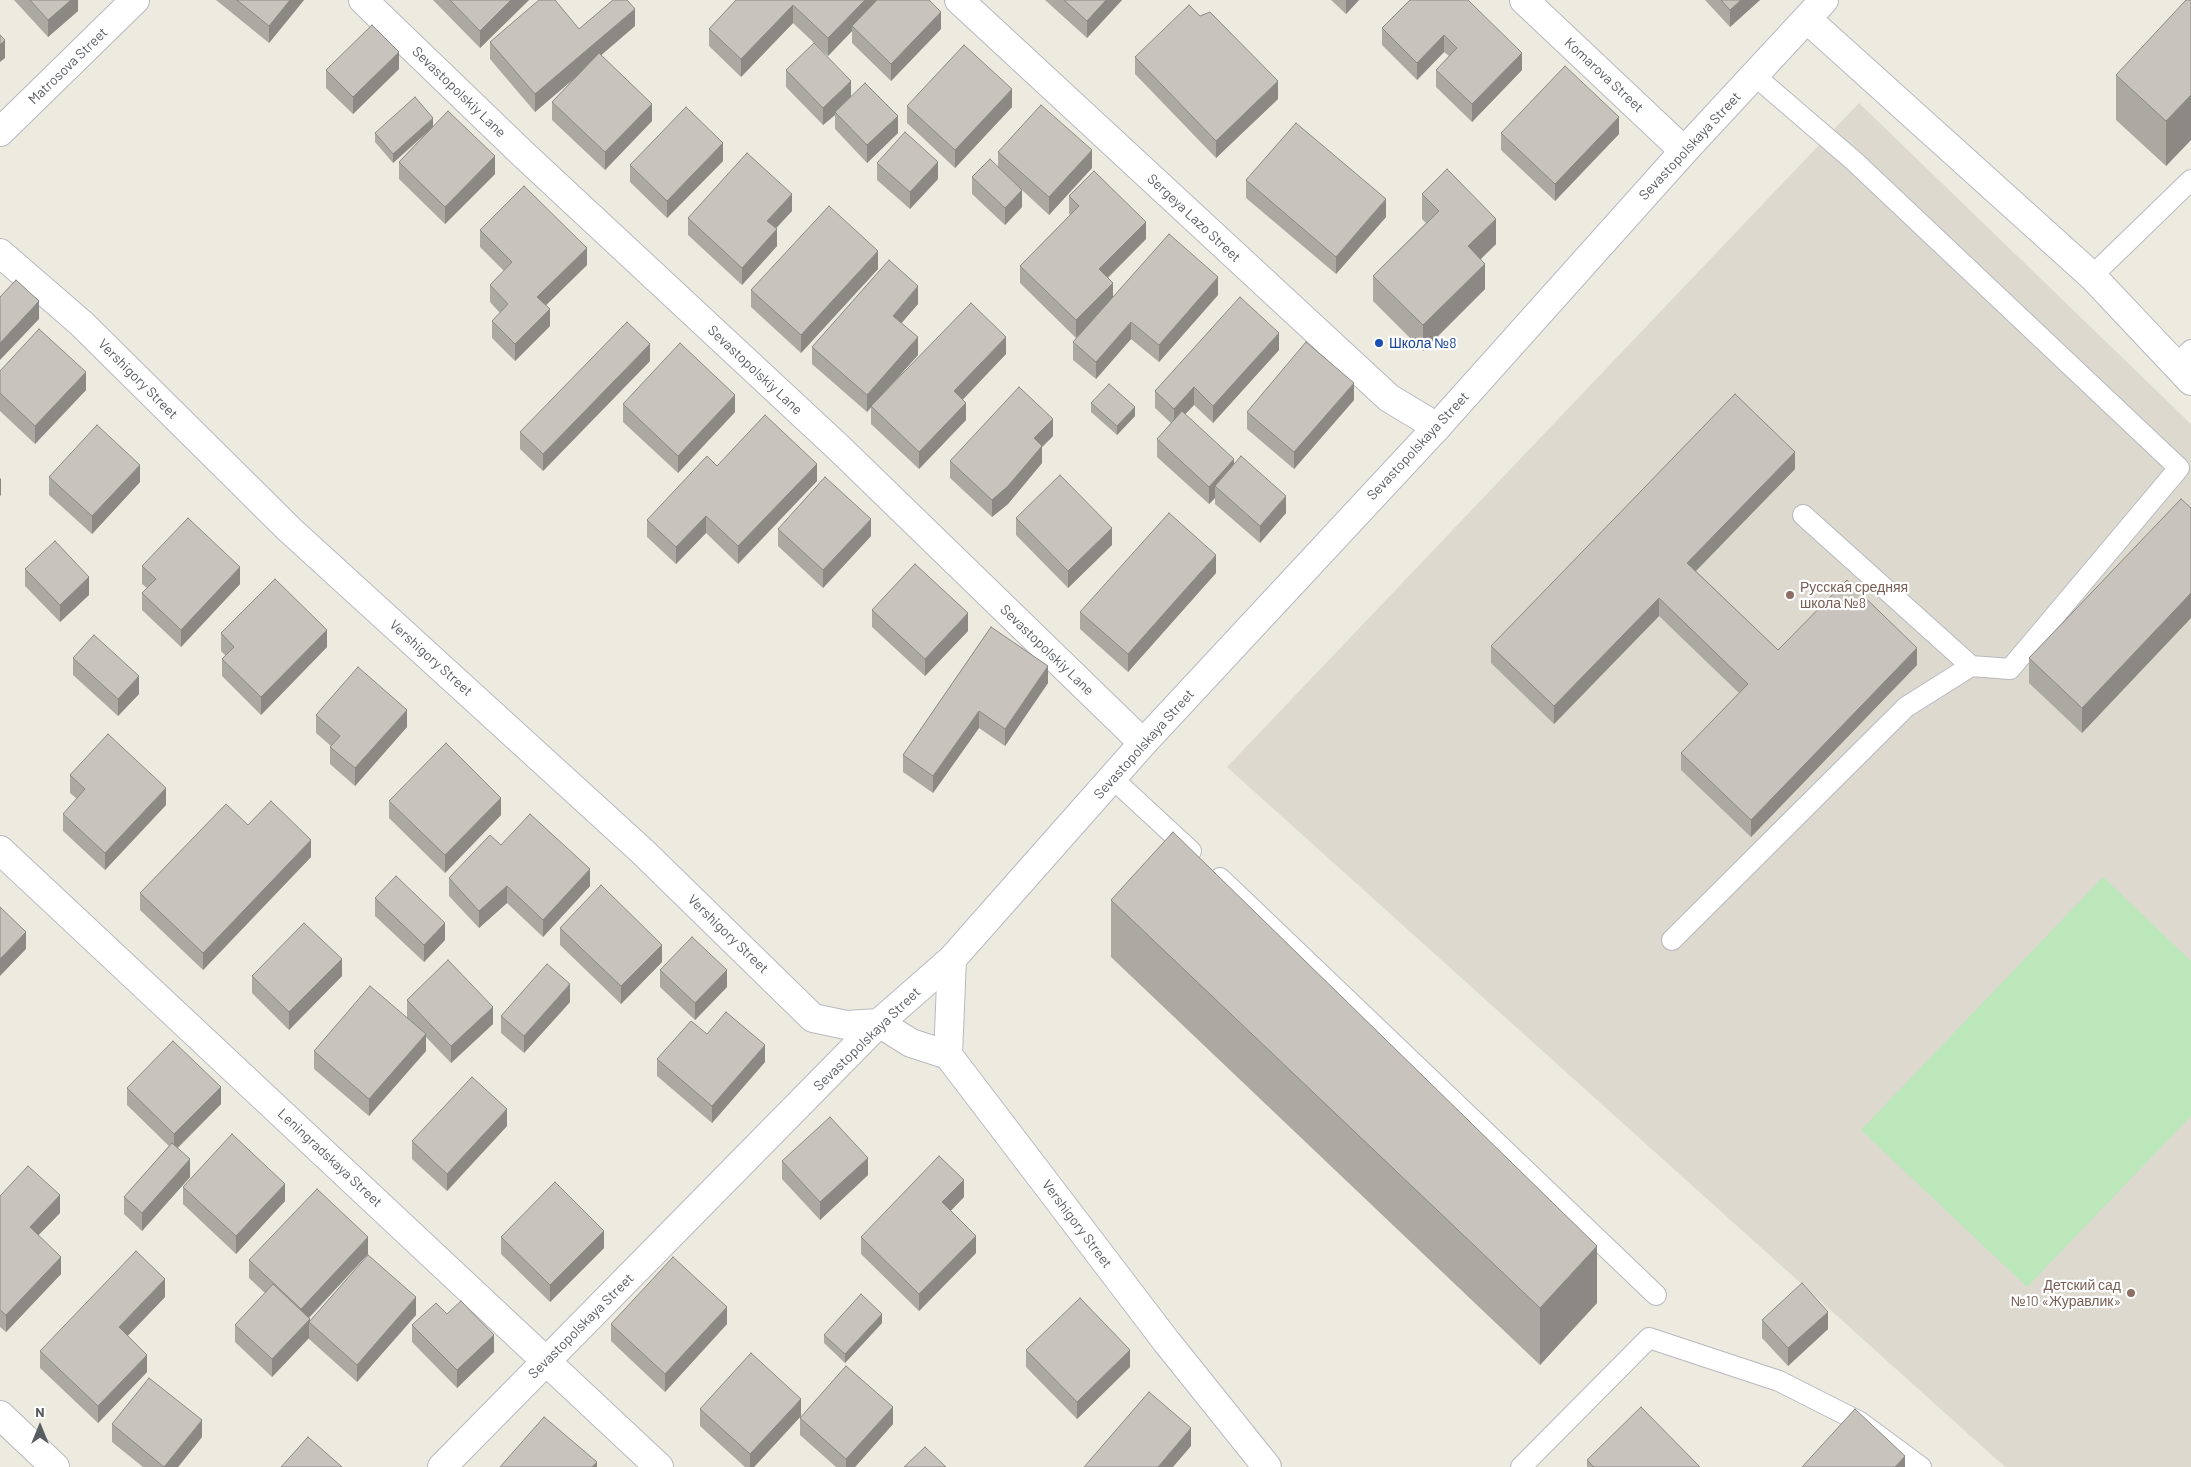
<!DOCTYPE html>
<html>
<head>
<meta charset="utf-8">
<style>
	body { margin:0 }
	#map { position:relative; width:2191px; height:1467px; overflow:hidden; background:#edeae0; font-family:Barlow,sans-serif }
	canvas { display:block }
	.north { position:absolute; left:15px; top:1402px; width:50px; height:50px; -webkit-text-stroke:4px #fff; paint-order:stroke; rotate:0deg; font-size:14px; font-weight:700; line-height:20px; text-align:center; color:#595d62 }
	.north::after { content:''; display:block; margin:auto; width:18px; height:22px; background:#595d62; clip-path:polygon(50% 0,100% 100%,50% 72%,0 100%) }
</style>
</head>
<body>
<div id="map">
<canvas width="2191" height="1467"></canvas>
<div class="north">N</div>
</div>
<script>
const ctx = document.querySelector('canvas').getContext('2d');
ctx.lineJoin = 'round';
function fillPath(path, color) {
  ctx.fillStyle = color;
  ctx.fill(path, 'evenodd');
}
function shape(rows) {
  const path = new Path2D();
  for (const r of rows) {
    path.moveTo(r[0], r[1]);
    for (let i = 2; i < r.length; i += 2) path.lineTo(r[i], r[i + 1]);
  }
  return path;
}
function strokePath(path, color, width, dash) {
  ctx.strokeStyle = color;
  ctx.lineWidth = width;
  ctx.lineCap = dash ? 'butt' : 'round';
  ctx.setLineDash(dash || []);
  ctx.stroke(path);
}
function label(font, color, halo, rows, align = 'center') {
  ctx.font = font + ' Barlow,sans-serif';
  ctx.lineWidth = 4.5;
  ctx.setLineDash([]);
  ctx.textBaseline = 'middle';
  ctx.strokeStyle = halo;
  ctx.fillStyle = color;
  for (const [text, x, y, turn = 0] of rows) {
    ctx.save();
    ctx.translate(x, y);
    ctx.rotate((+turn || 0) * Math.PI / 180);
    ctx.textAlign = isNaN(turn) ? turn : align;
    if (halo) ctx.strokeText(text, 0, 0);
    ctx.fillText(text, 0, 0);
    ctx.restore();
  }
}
fillPath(shape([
	[1859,103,2191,424,2191,1467,2005,1467,1227,767]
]), '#ddd9cf');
fillPath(shape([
	[2103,877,2191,961,2191,1116,2027,1287,1861,1130]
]), '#bbe7bb');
const lane = shape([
	[1755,76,1854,161,2179,468,2010,669,1971,666,1803,515],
	[2092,276,2191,180],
	[2175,366,2191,350],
	[1112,778,1191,851],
	[1220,878,1656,1295],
	[1672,940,1906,707,1971,666],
	[1521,1467,1649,1338,1779,1381,1860,1422,1921,1467]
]);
const street = shape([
	[363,0,523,154,839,448,1143,743],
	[959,0,1389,398,1437,427],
	[1524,0,1684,151],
	[1807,19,2092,276,2191,381],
	[0,132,135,0],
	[0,850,659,1467],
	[952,959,948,1055,1166,1341,1267,1467],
	[0,1415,55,1467],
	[442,1467,879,1023,911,1043,948,1055]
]);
const secondary = shape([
	[0,253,82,324,290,530,642,851,813,1018,846,1025,879,1023,952,959,1143,743,1437,427,1684,151,1824,0]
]);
strokePath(lane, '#b6b9be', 22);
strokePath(street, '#b6b9be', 30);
strokePath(secondary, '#b6bac0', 30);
strokePath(lane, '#fff', 20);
strokePath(street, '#fff', 28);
strokePath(secondary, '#fff', 28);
fillPath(shape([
	[14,0,78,0,78,11,48,37],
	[216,0,304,0,269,43],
	[433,0,529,0,480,48],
	[736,0,929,0,941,29,891,81,852,43,852,31,828,56,793,23,741,77,709,46,709,29],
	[1045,0,1122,0,1087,38],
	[1331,0,1359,0,1346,14],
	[1410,0,1522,70,1472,122,1436,87,1436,70,1449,56,1444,52,1417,80,1382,45,1382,28],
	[1705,0,1760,0,1730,27],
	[2191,0,2191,140,2166,166,2116,120,2116,75],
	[635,26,601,55,652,121,605,170,552,120,552,102,576,77,535,112,490,59,490,42,579,29],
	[1135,57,1278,99,1216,158,1135,74],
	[399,69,353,114,326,88,326,70],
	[786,70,851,96,898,133,867,163,835,129,835,115,823,125,786,87],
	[907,106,1012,107,955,168,907,123],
	[433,126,495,174,445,224,399,179,399,162,428,131,393,163,375,142,375,133],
	[1501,133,1619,134,1555,201,1501,150],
	[998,152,1092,168,1049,215,1022,190,1022,207,1005,225,972,194,972,177,998,167],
	[723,161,667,218,630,182,630,165],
	[877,163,938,179,910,209,877,180],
	[1246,180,1386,217,1336,274,1246,198],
	[1422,194,1496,244,1481,259,1485,289,1423,351,1373,301,1373,276,1426,223,1422,219],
	[1069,196,1146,239,1108,278,1113,298,1218,295,1159,362,1131,339,1096,379,1073,360,1073,342,1095,318,1076,338,1020,283,1020,266,1070,215,1069,213],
	[792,211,776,228,777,246,742,285,688,235,688,218],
	[480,230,587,265,546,305,550,326,515,361,492,338,492,321,500,313,490,302,490,285,504,271,480,247],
	[878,269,801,353,751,307,751,290],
	[918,304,901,323,918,355,878,399,1006,354,962,399,966,420,919,469,871,424,871,407,867,412,812,364,812,347],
	[1279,350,1213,423,1194,405,1185,414,1234,464,1286,513,1260,543,1215,504,1215,498,1209,504,1157,457,1157,439,1171,423,1155,408,1155,391],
	[650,361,543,471,520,449,520,432],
	[0,371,86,390,35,444,0,411],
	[1354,400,1294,469,1247,429,1247,412],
	[1091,403,1135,416,1117,435,1091,412],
	[623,404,735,412,678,473,623,422],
	[1053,436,1042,447,1042,463,1008,504,992,517,950,478,950,461],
	[717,466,817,481,738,564,706,533,676,564,647,537,647,520],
	[1795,469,1696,571,1778,650,1917,665,1751,837,1681,770,1681,753,1739,693,1659,616,1554,724,1491,663,1491,646],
	[49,477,140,482,92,534,49,495],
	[2191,508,2191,618,2082,733,2029,683,2029,658],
	[1016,518,1112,545,1068,588,1016,535],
	[778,529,871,536,823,588,778,546],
	[142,566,240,584,181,647,142,610,142,593,147,588,142,584],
	[25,569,89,595,60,622,25,586],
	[1216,573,1128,672,1080,629,1080,612],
	[872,610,968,631,925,676,872,627],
	[991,627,1048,683,1005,746,979,728,933,793,903,772,903,755],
	[221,633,327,647,261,715,222,676,222,659,226,656,221,651],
	[73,658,139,694,118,716,73,675],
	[316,715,407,727,355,786,330,764,330,747,331,746,316,733],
	[70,775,166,805,105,870,63,831,63,814,77,799,70,793],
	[389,801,501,815,445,873,389,818],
	[501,845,590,886,543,937,507,903,479,928,449,896,449,878],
	[311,857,203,970,140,910,140,893],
	[375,898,445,940,424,962,375,916],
	[1111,900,1597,1303,1540,1365,1111,957],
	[560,928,662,962,621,1004,560,945],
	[660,970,727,987,695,1020,660,987],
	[252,976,342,976,289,1030,252,993],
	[407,1000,493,1024,451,1063,426,1037,426,1051,369,1116,314,1069,314,1051,407,1017],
	[570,1002,524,1053,501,1033,501,1016],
	[707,1034,765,1062,712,1123,657,1076,657,1059],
	[127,1088,221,1104,178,1148,190,1177,142,1231,124,1214,124,1197,169,1146,127,1105],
	[507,1126,447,1191,412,1159,412,1141],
	[782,1161,868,1175,820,1220,782,1179],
	[183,1187,285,1201,236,1254,183,1204],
	[0,1196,60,1213,38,1235,61,1274,6,1332,0,1327],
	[964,1197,950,1211,976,1253,919,1311,861,1254,861,1237],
	[501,1237,604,1248,550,1302,501,1254],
	[368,1254,309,1318,310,1321,416,1315,357,1382,309,1339,309,1338,272,1377,235,1342,235,1325,265,1293,249,1278,249,1260],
	[165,1297,127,1336,147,1372,98,1423,40,1368,40,1351],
	[447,1314,494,1352,457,1388,412,1342,412,1325],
	[1762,1320,1828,1329,1788,1366,1762,1338],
	[882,1323,845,1363,824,1343,824,1335],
	[611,1324,727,1324,665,1392,611,1341],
	[1026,1350,1130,1367,1077,1419,1026,1367],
	[700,1409,801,1416,754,1467,745,1467,700,1426],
	[800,1418,893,1424,855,1467,836,1467,800,1435],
	[112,1424,202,1437,178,1467,143,1467,112,1442],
	[1587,1460,1700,1467,1587,1467]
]), '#aca9a3');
fillPath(shape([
	[71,0,78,0,78,11,48,37,48,20],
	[290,0,304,0,269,43,269,26],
	[511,0,529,0,480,48,480,31],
	[865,0,882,0,852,26,852,31,828,56,828,38],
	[1106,0,1122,0,1087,38,1087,21],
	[1346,0,1359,0,1346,14],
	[1741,0,1760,0,1730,27,1730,10],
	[793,5,793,23,741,77,741,59],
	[635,9,635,26,535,112,535,94],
	[941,12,941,29,891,81,891,64],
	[1444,35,1444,52,1417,80,1417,63],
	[5,40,5,58,0,62,0,45],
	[399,52,399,69,353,114,353,97],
	[1522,53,1522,70,1472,122,1472,104],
	[851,81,851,99,835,112,835,115,823,125,823,108],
	[1278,81,1278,99,1216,158,1216,141],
	[1012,89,1012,107,955,168,955,150],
	[2191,95,2191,140,2166,166,2166,121],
	[652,104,652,121,605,170,605,152],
	[898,116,898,133,867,163,867,145],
	[1619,117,1619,134,1555,201,1555,184],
	[433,118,433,127,393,163,393,154],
	[723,143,723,161,667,218,667,201],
	[1092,150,1092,168,1049,215,1049,197],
	[495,156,495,174,445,224,445,207],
	[938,162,938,179,910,209,910,192],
	[1022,190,1022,207,1005,225,1005,208],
	[792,194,792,211,767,238,767,221],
	[1386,199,1386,217,1336,274,1336,257],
	[1496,219,1496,244,1468,271,1468,246],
	[1146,222,1146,239,1099,286,1099,269],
	[777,229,777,246,742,285,742,268],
	[587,248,587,265,537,314,537,297],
	[878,251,878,269,801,353,801,335],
	[1485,264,1485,289,1423,351,1423,325],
	[1218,277,1218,295,1159,362,1159,345],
	[1113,283,1113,300,1076,338,1076,320],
	[918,286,918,304,893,333,893,316],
	[39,301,39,319,0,360,0,343],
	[550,309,550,326,515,361,515,344],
	[1131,322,1131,339,1096,379,1096,362],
	[1279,333,1279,350,1213,423,1213,406],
	[918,337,918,355,867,412,867,395],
	[1006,337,1006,354,954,409,954,391],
	[650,344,650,361,543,471,543,454],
	[86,372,86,390,35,444,35,426],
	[1354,383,1354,400,1294,469,1294,452],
	[1194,387,1194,405,1174,426,1174,409],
	[735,395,735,412,678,473,678,456],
	[966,403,966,420,919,469,919,452],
	[1135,407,1135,416,1117,435,1117,426],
	[1053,419,1053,436,1042,447,1042,463,1008,504,992,517,992,500,1034,438],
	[1795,452,1795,469,1687,580,1687,563],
	[1234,459,1234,476,1215,486,1215,498,1209,504,1209,487],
	[817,464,817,481,738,564,738,546],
	[140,465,140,482,92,534,92,516],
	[1,478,1,495,0,496,0,479],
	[1286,496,1286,513,1260,543,1260,526],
	[706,516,706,533,676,564,676,547],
	[871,519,871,536,823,588,823,570],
	[1112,528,1112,545,1068,588,1068,571],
	[1216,555,1216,573,1128,672,1128,654],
	[240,567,240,584,181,647,181,630],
	[89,577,89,595,60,622,60,605],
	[2191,593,2191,618,2082,733,2082,708],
	[1659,598,1659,616,1554,724,1554,706],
	[968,613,968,631,925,676,925,659],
	[327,630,327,647,261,715,261,697],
	[1917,648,1917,665,1751,837,1751,820],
	[1048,666,1048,683,1005,746,1005,729],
	[139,676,139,694,118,716,118,699],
	[407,710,407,727,355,786,355,768],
	[979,711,979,728,933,793,933,776],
	[166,788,166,805,105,870,105,853],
	[501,798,501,815,445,873,445,855],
	[311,840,311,857,203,970,203,953],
	[590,869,590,886,543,937,543,920],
	[507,886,507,903,479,928,479,911],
	[445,923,445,940,424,962,424,945],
	[26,932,26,949,0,976,0,959],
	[662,945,662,962,621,1004,621,986],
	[342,959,342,976,289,1030,289,1012],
	[727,970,727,987,695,1020,695,1003],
	[570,984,570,1002,524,1053,524,1036],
	[493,1007,493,1024,451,1063,451,1046],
	[426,1034,426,1051,369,1116,369,1099],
	[765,1045,765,1062,712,1123,712,1106],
	[221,1087,221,1104,174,1151,174,1134],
	[507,1109,507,1126,447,1191,447,1174],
	[868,1158,868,1175,820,1220,820,1202],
	[190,1159,190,1177,142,1231,142,1213],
	[964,1180,964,1197,942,1220,942,1202],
	[285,1184,285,1201,236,1254,236,1236],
	[60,1195,60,1213,30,1244,30,1227],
	[604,1231,604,1248,550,1302,550,1285],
	[976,1236,976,1253,919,1311,919,1294],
	[368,1237,368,1254,301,1326,301,1309],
	[1597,1246,1597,1303,1540,1365,1540,1308],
	[61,1257,61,1274,6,1332,6,1315],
	[165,1279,165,1297,119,1345,119,1327],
	[416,1297,416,1315,357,1382,357,1365],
	[727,1307,727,1324,665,1392,665,1374],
	[1828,1312,1828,1329,1788,1366,1788,1348],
	[882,1314,882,1323,845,1363,845,1354],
	[310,1319,310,1323,309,1322,309,1338,272,1377,272,1359],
	[494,1335,494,1352,457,1388,457,1370],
	[1130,1350,1130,1367,1077,1419,1077,1402],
	[147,1355,147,1372,98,1423,98,1406],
	[801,1399,801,1416,754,1467,750,1467,750,1454],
	[893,1407,893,1424,855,1467,846,1467,846,1459],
	[202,1420,202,1437,178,1467,164,1467],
	[1191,1428,1191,1446,1173,1467,1158,1467],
	[1905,1456,1905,1467,1895,1467],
	[597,1462,597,1467,592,1467]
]), '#8c8984');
const building = shape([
	[30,0,71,0,48,20,30,0],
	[237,0,290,0,269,26,237,0],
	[450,0,511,0,480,31,450,0],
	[539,0,555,0,579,29,613,0,627,0,635,9,535,94,490,42,539,0],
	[736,0,865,0,828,38,793,5,741,59,709,29,736,0],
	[877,0,929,0,941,12,891,64,852,26,877,0],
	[1064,0,1106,0,1087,21,1064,0],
	[1410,0,1468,0,1522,53,1472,104,1436,70,1457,48,1444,35,1417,63,1382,28,1410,0],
	[1721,0,1741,0,1730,10,1721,0],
	[2186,0,2191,0,2191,95,2166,121,2116,75,2186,0],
	[1189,5,1200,16,1210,12,1278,81,1216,141,1135,57,1189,5],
	[372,25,399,52,353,97,326,70,372,25],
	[0,35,5,40,0,45,0,35],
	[814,43,851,81,823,108,786,70,814,43],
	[964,45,1012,89,955,150,907,106,964,45],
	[599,53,652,104,605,152,552,102,599,53],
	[1565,66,1619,117,1555,184,1501,133,1565,66],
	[865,83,898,116,867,145,835,112,865,83],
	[415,97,433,118,393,154,375,133,415,97],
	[1041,105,1092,150,1049,197,998,152,1041,105],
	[686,107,723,143,667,201,630,165,686,107],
	[448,111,495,156,445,207,399,162,448,111],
	[1296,123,1386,199,1336,257,1246,180,1296,123],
	[905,132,938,162,910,192,877,163,905,132],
	[747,153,792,194,767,221,777,229,742,268,688,218,747,153],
	[990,159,1022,190,1005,208,972,177,990,159],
	[1447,169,1496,219,1468,246,1485,264,1423,325,1373,276,1439,211,1422,194,1447,169],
	[1094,171,1146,222,1099,269,1113,283,1076,320,1020,266,1079,206,1069,196,1094,171],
	[524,186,587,248,537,297,550,309,515,344,492,321,508,304,490,285,512,262,480,230,524,186],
	[829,206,878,251,801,335,751,290,829,206],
	[1169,234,1218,277,1159,345,1131,322,1096,362,1073,342,1169,234],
	[889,260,918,286,893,316,918,337,867,395,812,347,889,260],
	[16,280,39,301,0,343,0,297,16,280],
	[1240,297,1279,333,1213,406,1194,387,1174,409,1155,391,1240,297],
	[971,303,1006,337,954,391,966,403,919,452,871,406,971,303],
	[627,322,650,344,543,454,520,432,627,322],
	[39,329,86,372,35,426,0,393,0,371,39,329],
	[1306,342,1354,383,1294,452,1247,412,1306,342],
	[680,343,735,395,678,456,623,404,680,343],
	[1109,384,1135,407,1117,426,1091,403,1109,384],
	[1019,387,1053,419,1034,438,1042,446,1008,486,992,500,950,461,1019,387],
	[1735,394,1795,452,1687,563,1778,650,1847,580,1917,648,1751,820,1681,753,1748,684,1659,598,1554,706,1491,646,1735,394],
	[1182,411,1234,459,1209,487,1157,439,1182,411],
	[765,415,817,464,738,546,706,516,676,547,647,520,707,456,717,466,765,415],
	[97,425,140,465,92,516,49,477,97,425],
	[1241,456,1286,496,1260,526,1215,486,1241,456],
	[1060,475,1112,528,1068,571,1016,518,1060,475],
	[825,477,871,519,823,570,778,529,825,477],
	[2181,499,2191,508,2191,593,2082,708,2029,658,2181,499],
	[1169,513,1216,555,1128,654,1080,612,1169,513],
	[188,518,240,567,181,630,142,593,156,579,142,566,188,518],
	[55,541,89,577,60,605,25,569,55,541],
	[915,564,968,613,925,659,872,610,915,564],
	[275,579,327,630,261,697,222,659,234,647,221,633,275,579],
	[991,627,1048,666,1005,729,979,711,933,776,903,755,991,627],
	[94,635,139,676,118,699,73,658,94,635],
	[358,667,407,710,355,768,330,747,340,736,316,715,358,667],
	[108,734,166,788,105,853,63,814,85,789,70,775,108,734],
	[446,743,501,798,445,855,389,801,446,743],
	[271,801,311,840,203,953,140,893,226,804,248,825,271,801],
	[530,814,590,869,543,920,507,886,479,911,449,878,490,835,501,845,530,814],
	[1173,832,1597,1246,1540,1308,1111,900,1173,832],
	[396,876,445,923,424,945,375,898,396,876],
	[601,885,662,945,621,986,560,928,601,885],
	[0,907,26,932,0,959,0,907],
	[304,923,342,959,289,1012,252,976,304,923],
	[692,937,727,970,695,1003,660,970,692,937],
	[448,960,493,1007,451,1046,407,1000,448,960],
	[547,964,570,984,524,1036,501,1016,547,964],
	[370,986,426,1034,369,1099,314,1051,370,986],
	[726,1012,765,1045,712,1106,657,1059,691,1021,707,1034,726,1012],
	[173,1041,221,1087,174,1134,127,1088,173,1041],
	[472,1077,507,1109,447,1174,412,1141,472,1077],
	[830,1117,868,1158,820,1202,782,1161,830,1117],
	[232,1134,285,1184,236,1236,183,1187,232,1134],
	[172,1143,190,1159,142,1213,124,1197,172,1143],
	[939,1156,964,1180,942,1202,976,1236,919,1294,861,1237,939,1156],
	[28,1166,60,1195,30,1227,61,1257,6,1315,0,1310,0,1196,28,1166],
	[555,1182,604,1231,550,1285,501,1237,555,1182],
	[317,1189,368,1237,301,1309,249,1260,317,1189],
	[136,1251,165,1279,119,1327,147,1355,98,1406,40,1351,136,1251],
	[368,1255,416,1297,357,1365,309,1322,368,1255],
	[673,1257,727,1307,665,1374,611,1324,673,1257],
	[1802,1283,1828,1312,1788,1348,1762,1320,1802,1283],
	[273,1284,310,1319,272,1359,235,1325,273,1284],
	[861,1294,882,1314,845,1354,824,1335,861,1294],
	[1080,1298,1130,1350,1077,1402,1026,1350,1080,1298],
	[461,1301,494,1335,457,1370,412,1325,436,1303,447,1314,461,1301],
	[751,1353,801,1399,750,1454,700,1409,751,1353],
	[846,1366,893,1407,846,1459,800,1418,846,1366],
	[149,1378,202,1420,164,1467,112,1424,149,1378],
	[1149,1392,1191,1428,1158,1467,1084,1467,1149,1392],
	[1641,1407,1700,1467,1594,1467,1587,1460,1641,1407],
	[1855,1409,1905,1456,1895,1467,1802,1467,1855,1409],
	[544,1417,597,1462,592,1467,500,1467,544,1417],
	[308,1437,342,1467,281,1467,308,1437],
	[925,1447,946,1467,904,1467,925,1447]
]);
fillPath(building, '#c8c4bd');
strokePath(building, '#8c8984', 1);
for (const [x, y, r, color] of [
	[1379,343,5,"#1a4fb4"],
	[1790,595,5,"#8d6e63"],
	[2131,1293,5,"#8d6e63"]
]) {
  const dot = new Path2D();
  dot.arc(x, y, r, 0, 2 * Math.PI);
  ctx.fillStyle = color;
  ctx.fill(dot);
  strokePath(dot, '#fff', 2);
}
label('14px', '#595d62', '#fff', [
	["Matrosova Street",68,66,-44],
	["Komarova Street",1604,75,43],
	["Sevastopolskiy Lane",459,92,44],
	["Sevastopolskaya Street",1690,146,-47],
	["Sergeya Lazo Street",1194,218,43],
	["Sevastopolskiy Lane",755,370,43],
	["Vershigory Street",138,379,45],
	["Sevastopolskaya Street",1418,446,-47],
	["Sevastopolskiy Lane",1047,650,44],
	["Vershigory Street",431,658,42],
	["Sevastopolskaya Street",1144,744,-48],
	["Vershigory Street",728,934,44],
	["Sevastopolskaya Street",867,1039,-44],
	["Leningradskaya Street",330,1158,43],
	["Vershigory Street",1077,1224,53],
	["Sevastopolskaya Street",581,1326,-45]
]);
label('14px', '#164399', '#fff', [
	["Школа №8",1389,343]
], 'left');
label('14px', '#785e54', '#fff', [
	["Русская средняя",1800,587],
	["школа №8",1800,603],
	["Детский сад",2121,1285,"right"],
	["№10 «Журавлик»",2121,1301,"right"]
], 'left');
</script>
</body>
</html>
